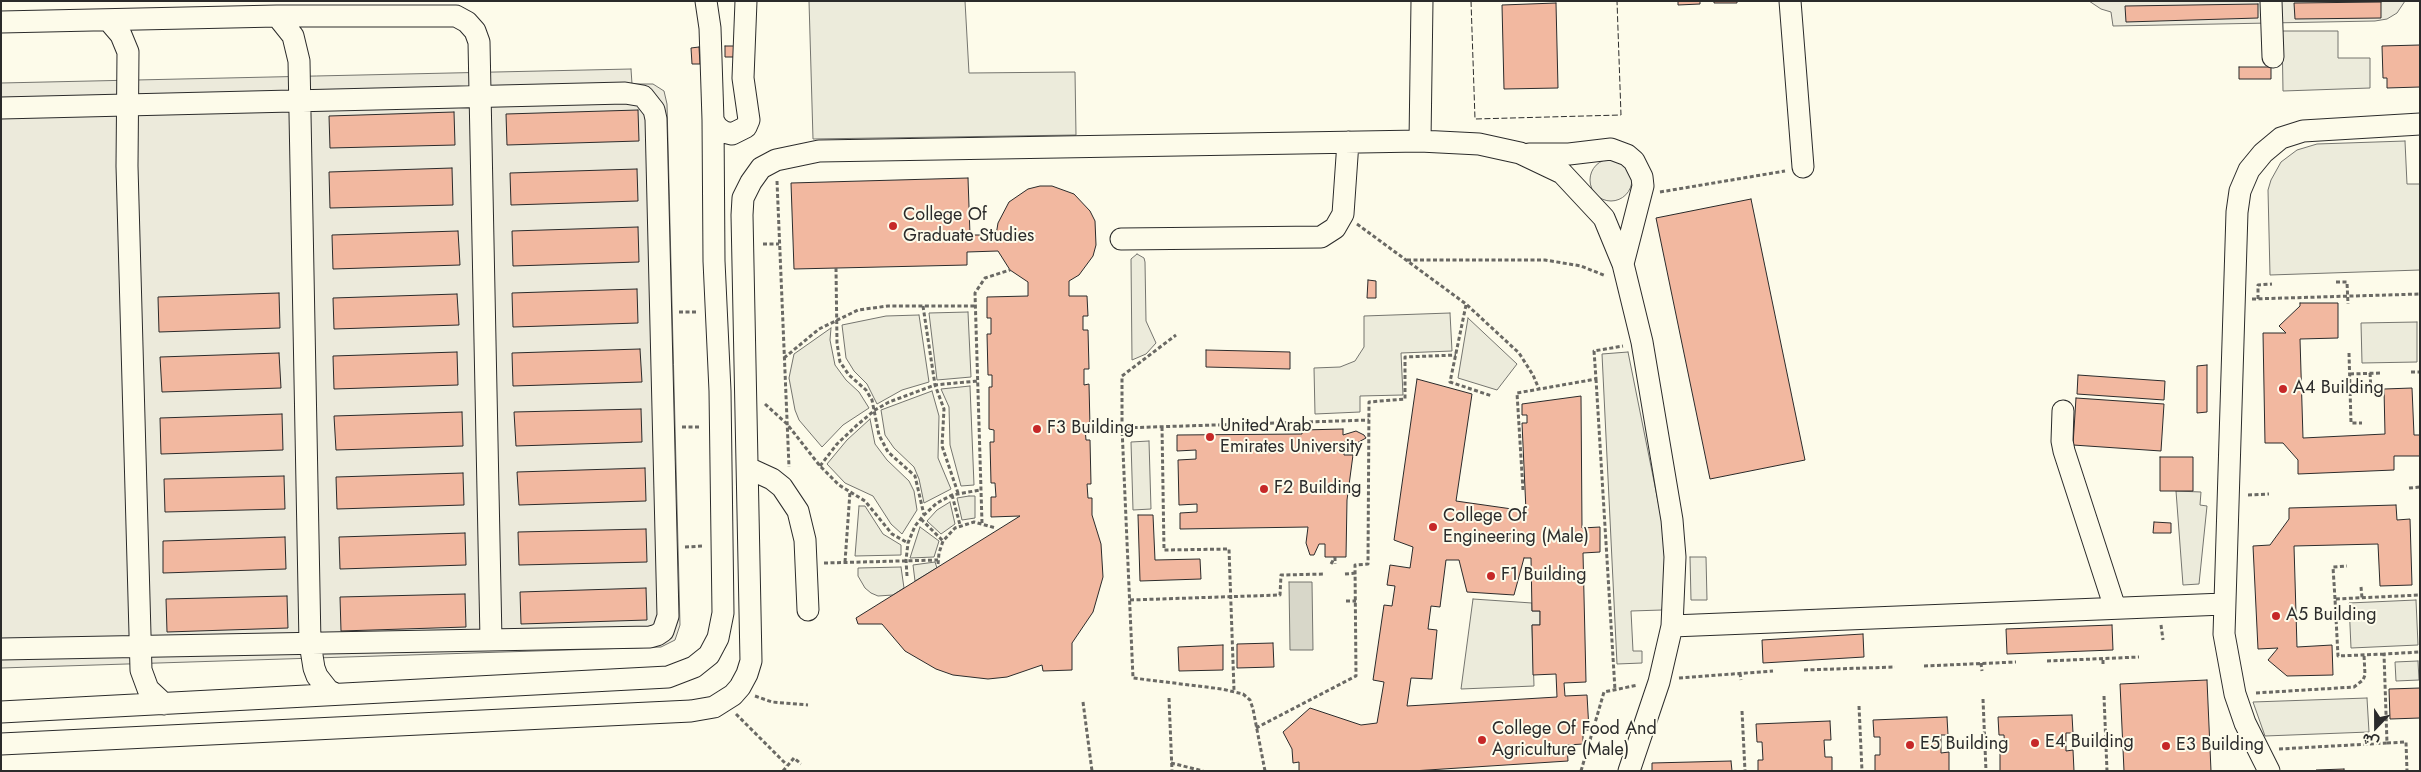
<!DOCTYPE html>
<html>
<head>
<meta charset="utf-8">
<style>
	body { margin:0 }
	#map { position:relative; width:2421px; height:772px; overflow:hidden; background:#fdfbea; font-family:Jost,Vazirmatn,sans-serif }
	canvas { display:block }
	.frame { position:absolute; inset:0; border:2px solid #2b2b2b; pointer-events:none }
	.north { position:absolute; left:2351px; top:702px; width:50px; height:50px; -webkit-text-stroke:4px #fdfbea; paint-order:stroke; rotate:202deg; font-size:14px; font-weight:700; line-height:20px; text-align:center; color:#2b2b2b }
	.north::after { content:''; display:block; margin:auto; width:18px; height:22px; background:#2b2b2b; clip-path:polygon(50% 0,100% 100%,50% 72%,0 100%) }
</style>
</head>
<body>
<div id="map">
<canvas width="2421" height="772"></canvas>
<div class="frame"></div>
<div class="north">ش</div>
</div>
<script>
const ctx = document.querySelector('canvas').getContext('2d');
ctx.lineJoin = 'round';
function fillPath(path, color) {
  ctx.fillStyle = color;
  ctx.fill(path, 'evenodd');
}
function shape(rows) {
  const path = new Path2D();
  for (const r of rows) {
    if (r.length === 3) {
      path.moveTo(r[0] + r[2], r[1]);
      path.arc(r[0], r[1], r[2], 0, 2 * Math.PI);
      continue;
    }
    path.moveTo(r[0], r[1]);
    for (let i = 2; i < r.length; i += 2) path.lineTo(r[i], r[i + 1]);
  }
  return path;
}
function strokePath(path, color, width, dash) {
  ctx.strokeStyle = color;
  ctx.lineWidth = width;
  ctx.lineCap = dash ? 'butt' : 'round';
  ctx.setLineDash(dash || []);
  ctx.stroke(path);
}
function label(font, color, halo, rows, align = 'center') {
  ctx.font = font + ' Jost,sans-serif';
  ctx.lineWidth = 4;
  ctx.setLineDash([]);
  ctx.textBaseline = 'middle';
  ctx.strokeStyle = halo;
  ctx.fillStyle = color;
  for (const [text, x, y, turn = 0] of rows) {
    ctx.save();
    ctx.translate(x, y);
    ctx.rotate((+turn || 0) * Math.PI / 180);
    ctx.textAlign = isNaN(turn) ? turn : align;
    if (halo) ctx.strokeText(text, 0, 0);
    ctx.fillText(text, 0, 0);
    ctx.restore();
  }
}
const green = shape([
	[809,1,965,1,969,73,1075,72,1076,135,813,139,809,1],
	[2282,31,2338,31,2338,58,2370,58,2370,88,2283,91,2282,31],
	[2405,141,2407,184,2420,184,2420,270,2270,275,2268,190,2271,180,2281,162,2297,150,2317,144,2405,141],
	[1611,180,21],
	[1137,254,1144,258,1145,262,1146,321,1156,343,1146,354,1132,360,1131,259,1137,254],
	[968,312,971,377,937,380,929,313,968,312],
	[1450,313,1452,351,1401,353,1403,395,1360,396,1360,412,1315,414,1314,368,1340,367,1355,361,1364,347,1364,316,1450,313],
	[919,315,929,382,902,390,877,404,867,384,854,371,846,358,842,325,886,316,919,315],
	[1468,318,1517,364,1497,390,1458,378,1468,318],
	[2417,322,2417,362,2362,363,2361,323,2417,322],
	[831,328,830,340,835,365,846,380,859,392,869,408,843,425,822,447,799,420,795,410,789,378,794,354,831,328],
	[1628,352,1663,526,1666,547,1665,589,1662,610,1631,611,1633,651,1642,651,1642,663,1617,664,1602,354,1628,352],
	[970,386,974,485,961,486,950,445,949,407,941,389,970,386],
	[932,391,939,416,938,458,951,489,924,503,919,479,914,467,894,448,885,435,881,410,932,391],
	[870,419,875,444,887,460,909,481,914,491,917,510,902,534,891,524,873,496,845,483,827,464,847,440,870,419],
	[1149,441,1151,509,1133,510,1131,442,1149,441],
	[2176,491,2201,492,2200,505,2207,506,2199,584,2183,585,2176,491],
	[969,496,975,496,975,518,962,520,957,498,969,496],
	[950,502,955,524,941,534,927,521,937,510,950,502],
	[859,506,865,506,883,534,901,545,901,555,855,556,859,506],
	[920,527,939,541,934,557,910,558,920,527],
	[1690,557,1706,557,1707,600,1691,600,1690,557],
	[935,562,937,568,915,581,913,565,935,562],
	[901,567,904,588,893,595,878,596,871,593,865,588,858,576,858,568,901,567],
	[1473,599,1532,603,1532,611,1540,611,1540,625,1532,625,1534,686,1461,689,1473,599],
	[2416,600,2418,645,2351,648,2349,603,2416,600],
	[2418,661,2419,680,2396,681,2395,662,2418,661],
	[2367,698,2369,732,2265,736,2253,702,2367,698]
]);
fillPath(green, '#ecebdb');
strokePath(green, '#74746e', 1);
const parking = shape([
	[2089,1,2405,1,2397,13,2387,19,2375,21,2113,26,2111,12,2101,9,2089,1],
	[631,69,632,84,653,84,664,91,667,104,680,625,675,640,661,647,1,668,1,83,631,69]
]);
fillPath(parking, '#eceadb');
strokePath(parking, '#74746e', 1);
const water = shape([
	[1289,582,1312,582,1313,650,1290,650,1289,582]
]);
fillPath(water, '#d8d7c9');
strokePath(water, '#74746e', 1);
const building = shape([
	[1678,1,1700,1,1700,4,1678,5,1678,1],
	[1714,1,1737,1,1737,3,1714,3,1714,1],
	[2381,2,2381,18,2295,19,2294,3,2381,2],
	[1556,3,1558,88,1504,89,1502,5,1556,3],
	[2258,4,2258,18,2126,22,2125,6,2258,4],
	[2420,45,2420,87,2387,88,2387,78,2383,78,2382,46,2420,45],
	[725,46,736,46,737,57,725,57,725,46],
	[699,47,700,64,692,64,691,48,699,47],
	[2239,67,2271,67,2271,79,2239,79,2239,67],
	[638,110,639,141,507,145,506,114,638,110],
	[454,112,455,145,330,148,329,116,454,112],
	[452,168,453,205,330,208,329,172,452,168],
	[637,169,638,201,511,205,510,173,637,169],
	[968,178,970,235,996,235,998,223,1009,202,1028,189,1040,186,1052,186,1074,194,1090,211,1095,221,1096,245,1093,256,1079,275,1069,281,1069,296,1087,296,1088,316,1083,316,1083,330,1088,330,1089,369,1084,369,1084,385,1089,384,1090,427,1085,428,1086,440,1090,440,1091,484,1087,484,1088,498,1092,498,1092,515,1101,544,1103,577,1093,612,1072,643,1072,670,1043,671,1042,665,1007,677,988,679,953,675,936,669,905,651,882,624,858,624,856,618,1020,516,991,517,991,497,996,497,995,483,991,483,990,442,994,442,994,430,989,429,989,387,992,387,992,375,988,375,987,334,991,334,991,318,987,318,987,297,1028,296,1028,282,1010,270,998,251,967,252,967,265,794,269,791,183,968,178],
	[1751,199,1805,460,1710,479,1656,218,1751,199],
	[638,227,639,262,513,266,512,231,638,227],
	[458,231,460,265,333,269,332,235,458,231],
	[1368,280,1376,281,1376,298,1367,298,1368,280],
	[637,289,638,323,513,327,512,293,637,289],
	[279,293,280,328,159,332,158,297,279,293],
	[457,294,459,325,334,329,333,298,457,294],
	[2300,303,2338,303,2338,338,2300,339,2303,438,2385,434,2384,389,2412,388,2414,435,2420,435,2420,456,2394,456,2394,470,2298,474,2298,460,2283,443,2265,443,2263,333,2286,333,2279,326,2300,306,2300,303],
	[640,349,642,382,513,386,512,353,640,349],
	[1206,350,1290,352,1290,369,1206,367,1206,350],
	[457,352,458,385,334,389,333,356,457,352],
	[279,353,281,388,162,392,160,357,279,353],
	[2207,365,2207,412,2197,413,2197,366,2207,365],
	[2078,375,2165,381,2164,400,2077,394,2078,375],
	[1417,379,1472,394,1456,501,1526,511,1522,423,1527,423,1527,415,1522,415,1522,404,1581,396,1582,528,1600,527,1600,552,1583,553,1586,682,1564,683,1565,696,1587,695,1589,730,1583,730,1583,744,1567,745,1568,761,1412,771,1299,771,1299,762,1293,763,1292,749,1283,732,1310,708,1361,725,1377,723,1384,682,1373,680,1384,605,1392,606,1395,586,1387,585,1390,565,1410,568,1413,547,1394,540,1417,379],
	[1524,558,1531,558,1532,611,1540,611,1540,625,1532,625,1533,675,1556,674,1557,697,1407,706,1411,678,1432,679,1437,630,1428,629,1431,606,1440,607,1446,560,1459,560,1467,592,1514,595,1524,558],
	[2076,398,2164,404,2161,451,2073,445,2076,398],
	[641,409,642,442,516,446,514,412,641,409],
	[462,412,463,446,336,450,334,416,462,412],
	[282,414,283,450,161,454,160,418,282,414],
	[1343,429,1343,435,1356,431,1364,435,1366,438,1355,444,1344,442,1344,455,1353,455,1347,500,1346,557,1325,557,1325,544,1319,544,1314,555,1310,555,1306,543,1308,527,1180,529,1180,513,1197,512,1197,504,1179,505,1178,460,1196,459,1196,450,1177,451,1177,435,1302,434,1302,430,1343,429],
	[2160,457,2193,457,2193,491,2160,491,2160,457],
	[645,468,646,501,519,505,517,472,645,468],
	[463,473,464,505,337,509,336,477,463,473],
	[284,476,285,509,165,512,164,479,284,476],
	[2396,505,2397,520,2410,519,2412,585,2380,586,2378,544,2294,546,2297,647,2332,645,2333,675,2287,676,2268,660,2278,648,2258,649,2253,546,2270,545,2289,519,2289,508,2396,505],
	[1138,515,1153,515,1155,560,1200,559,1201,579,1140,581,1138,515],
	[2154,522,2171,523,2171,533,2153,533,2154,522],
	[646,529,647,562,519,565,518,532,646,529],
	[465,533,466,565,340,569,339,537,465,533],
	[285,537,286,569,163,573,163,541,285,537],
	[646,588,647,620,521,624,520,592,646,588],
	[465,594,466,627,341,631,340,597,465,594],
	[287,596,288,628,167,632,166,599,287,596],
	[2112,625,2113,650,2007,654,2006,629,2112,625],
	[1863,634,1864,657,1763,663,1762,640,1863,634],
	[1273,643,1274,667,1237,668,1237,644,1273,643],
	[1223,645,1223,670,1179,671,1178,647,1223,645],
	[2207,680,2211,771,2124,771,2120,684,2207,680],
	[2420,688,2420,718,2390,719,2389,689,2420,688],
	[2072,715,2073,733,2066,733,2066,751,2073,750,2074,771,2000,771,2000,753,2005,753,2004,735,1999,735,1998,717,2072,715],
	[1947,717,1948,735,1941,735,1941,753,1949,752,1949,771,1875,771,1875,755,1880,755,1880,737,1874,737,1873,720,1947,717],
	[1830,721,1831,740,1824,740,1825,757,1832,757,1832,771,1758,771,1758,760,1763,760,1762,742,1757,742,1756,724,1830,721],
	[1731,761,1732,771,1652,771,1652,763,1731,761],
	[2344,769,2344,771,2316,771,2316,770,2344,769]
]);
fillPath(building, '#f2b8a0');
strokePath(building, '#2b2b2b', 1);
const minor = shape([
	[1790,1,1803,167],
	[2271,1,2273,57],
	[277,16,293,36,299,61,310,643,314,668,317,676,328,690,335,694],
	[109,21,121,35,128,52,127,166,141,670,148,689,164,704],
	[1,22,277,16,456,16,467,22,475,31,479,42,491,640],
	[1,108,625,93,643,96,654,110,656,119,668,616,663,631,657,635,650,637,1,649],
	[713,120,717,127,724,132,732,134,746,127,749,120,743,78,746,1],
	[1420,141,1422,1],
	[1529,154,1569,154,1611,149,1627,155,1634,161,1642,177,1643,186,1623,264],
	[1121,239,1321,237,1335,228,1343,214,1348,142],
	[2063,411,2062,441,2064,451,2115,608],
	[748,468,772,479,782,487,798,511,805,540,808,610],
	[1672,626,2224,604],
	[1,712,668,677,694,667,709,655,718,638,723,613,720,391,714,261,713,120,710,28,706,1],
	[1,744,691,711,714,707,733,695,740,687,747,674,751,661,742,215,743,198,751,182,761,168,776,160,819,151,1420,141,1479,144,1520,153,1562,173,1604,218,1623,264,1642,342,1672,520,1675,557,1672,626,1659,682,1629,771],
	[2269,771,2245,723,2235,694,2224,634,2237,212,2240,191,2249,170,2263,153,2281,138,2303,131,2420,124]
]);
strokePath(minor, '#2b2b2b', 23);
strokePath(shape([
	[777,181,789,467],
	[1660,192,1785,171],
	[1357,224,1466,304,1519,353,1533,375,1539,389],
	[763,244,779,244],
	[1407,260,1545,260,1581,266,1606,276],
	[836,268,837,343,840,362,849,375,866,390,872,400,879,435,888,452,915,476,924,515],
	[2336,282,2347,282,2348,304],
	[2252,299,2420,294],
	[2258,299,2258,285,2272,284],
	[1466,305,1450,382,1492,396],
	[923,306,935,385,944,409,942,446,958,493],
	[679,312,698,312],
	[2349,353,2351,423,2362,423],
	[784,358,819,329,858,310,888,306,975,306],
	[2411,372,2420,372],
	[2370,373,2371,389],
	[2350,374,2381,373],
	[1596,379,1615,690],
	[765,404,787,424,820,466,839,485,865,501,892,534,908,543],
	[682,427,701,427],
	[1162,427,1164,550,1229,549,1234,690],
	[1122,428,1122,376,1176,335],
	[820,466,837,444,856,426,875,410,889,402,935,385,977,381],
	[2409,488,2420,487],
	[1523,490,1517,393,1596,379,1594,351,1623,346],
	[952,495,960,525],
	[2248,495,2269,494],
	[921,519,943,541],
	[982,523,975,293,985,278,1010,270],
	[685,547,703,546],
	[1335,557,1335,564],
	[845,562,850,492],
	[824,563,938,560],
	[938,564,939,553,943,541,955,528,974,522,996,528],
	[1331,564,1335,557],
	[1345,574,1356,573],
	[907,576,906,560,908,543,915,526,924,515,937,503,952,495,980,490],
	[2361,587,2362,598],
	[2335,599,2333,567,2347,566],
	[1130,600,1280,595,1281,575,1325,574],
	[1346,601,1356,601],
	[2161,625,2163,640],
	[2384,654,2338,656,2335,599,2420,595],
	[2047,661,2139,657],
	[1981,663,1982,671],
	[2103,664,2103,659],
	[1924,666,2016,662],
	[1804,670,1895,667],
	[1740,673,1741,680],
	[1679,678,1773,671],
	[2256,693,2354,687,2363,680,2365,675,2364,655],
	[755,696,772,702,808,705],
	[2104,696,2107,771],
	[1169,698,1172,771],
	[1983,699,1986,771],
	[1083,702,1092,771],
	[1859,706,1862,771],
	[1742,711,1745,771],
	[736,714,787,765],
	[1256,728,1356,676,1355,565,1368,564,1369,402,1405,399,1405,357,1456,355],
	[2387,743,2406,742,2407,771],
	[2279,749,2387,743,2384,654,2420,652],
	[1171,763,1203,771],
	[783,771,794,758,801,764],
	[1265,771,1253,709,1250,700,1243,694,1222,689,1133,678,1122,428,1369,420],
	[1581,771,1604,692,1638,685]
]), '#6a6964', 3, [4, 2.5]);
strokePath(minor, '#fdfbea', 21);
strokePath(shape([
	[1471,1,1475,119,1621,115,1617,1]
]), '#2b2b2b', 1, [6, 2.5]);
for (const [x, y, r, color] of [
	[893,226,5,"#c62828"],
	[2283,389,5,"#c62828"],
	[1037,429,5,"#c62828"],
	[1210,437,5,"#c62828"],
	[1264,489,5,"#c62828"],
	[1433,527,5,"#c62828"],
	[1491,576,5,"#c62828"],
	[2276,616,5,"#c62828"],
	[1482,740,5,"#c62828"],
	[2035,743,5,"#c62828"],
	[1910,745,5,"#c62828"],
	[2166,746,5,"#c62828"]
]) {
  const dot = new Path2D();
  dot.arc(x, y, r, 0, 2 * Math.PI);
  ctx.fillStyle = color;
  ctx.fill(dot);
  strokePath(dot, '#fdfbea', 2);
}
label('18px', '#2b2b2b', '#fdfbea', [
	["College Of",903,216],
	["Graduate Studies",903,237],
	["A4 Building",2293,389],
	["United Arab",1220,427],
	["Emirates University",1220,448],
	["F3 Building",1047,429],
	["F2 Building",1274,489],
	["College Of",1443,517],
	["Engineering (Male)",1443,538],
	["F1 Building",1501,576],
	["A5 Building",2286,616],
	["College Of Food And",1492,730],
	["Agriculture (Male)",1492,751],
	["E4 Building",2045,743],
	["E5 Building",1920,745],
	["E3 Building",2176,746]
], 'left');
</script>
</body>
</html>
